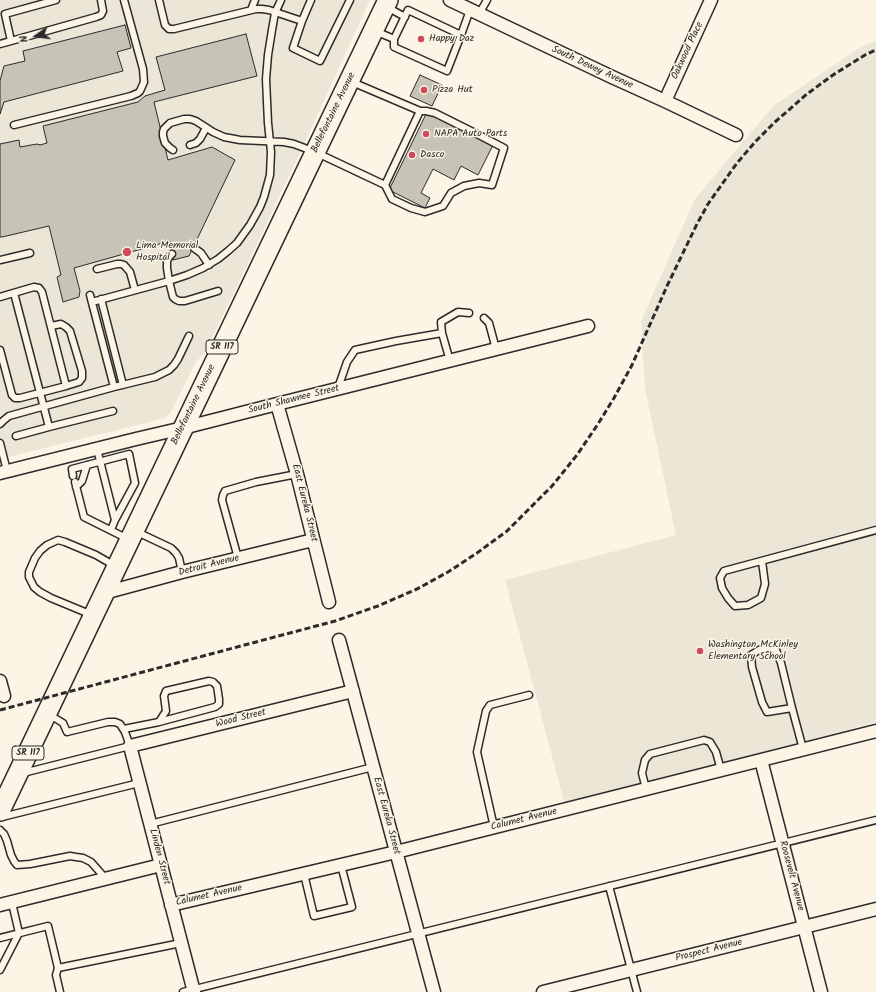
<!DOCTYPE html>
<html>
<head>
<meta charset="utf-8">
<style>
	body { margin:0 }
	#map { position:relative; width:876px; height:992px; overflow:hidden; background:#fcf5e5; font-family:Kalam,sans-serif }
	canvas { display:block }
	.north { position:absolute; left:16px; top:16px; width:40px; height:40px; -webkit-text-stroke:3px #fcf5e5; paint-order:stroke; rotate:256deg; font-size:11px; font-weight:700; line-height:16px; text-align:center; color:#2b2b2b }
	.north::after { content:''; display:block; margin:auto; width:14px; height:18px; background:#2b2b2b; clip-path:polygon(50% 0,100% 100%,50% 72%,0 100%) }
</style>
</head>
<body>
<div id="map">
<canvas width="876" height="992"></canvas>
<div class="north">N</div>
</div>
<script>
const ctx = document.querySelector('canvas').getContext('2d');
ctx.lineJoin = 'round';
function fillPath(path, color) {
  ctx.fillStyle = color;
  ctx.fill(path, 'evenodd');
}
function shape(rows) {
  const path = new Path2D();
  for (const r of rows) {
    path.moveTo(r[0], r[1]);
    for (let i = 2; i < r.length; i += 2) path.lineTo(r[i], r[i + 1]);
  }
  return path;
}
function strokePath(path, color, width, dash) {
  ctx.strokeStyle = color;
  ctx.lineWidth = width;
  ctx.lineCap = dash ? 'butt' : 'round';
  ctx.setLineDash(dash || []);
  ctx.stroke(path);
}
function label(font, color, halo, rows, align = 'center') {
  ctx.font = font + ' Kalam,sans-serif';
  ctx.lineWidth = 3;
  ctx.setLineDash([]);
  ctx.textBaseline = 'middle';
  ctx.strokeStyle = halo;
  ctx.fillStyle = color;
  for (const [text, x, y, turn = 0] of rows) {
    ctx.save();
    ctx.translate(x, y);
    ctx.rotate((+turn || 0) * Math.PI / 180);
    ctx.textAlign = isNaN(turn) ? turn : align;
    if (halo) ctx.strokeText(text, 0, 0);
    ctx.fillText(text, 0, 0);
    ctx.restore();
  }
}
fillPath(shape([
	[0,0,370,0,300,153,206,351,196,362,171,412,165,418,0,459],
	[876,41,876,722,565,805,505,580,676,535,645,389,641,321,695,199,773,106,859,48]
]), '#ece6d7');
const building = shape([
	[125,25,131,48,117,52,123,71,4,102,0,114,0,81,4,66,25,61,23,51,125,25],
	[246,34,257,76,154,102,168,160,212,147,235,160,189,256,173,260,170,241,74,268,80,291,79,297,63,302,57,277,61,275,49,226,2,237,0,237,0,144,19,140,20,147,37,144,40,145,47,143,43,126,138,102,145,96,165,90,156,57,246,34],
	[420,75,442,85,432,106,410,96,420,75],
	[427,112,493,145,478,175,461,166,454,180,433,169,421,193,430,198,425,208,389,190,427,112]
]);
fillPath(building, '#c8c3b7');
strokePath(building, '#2b2b2b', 1);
const lane = shape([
	[159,0,165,25,169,29,174,29,256,9,262,9,269,10,302,21],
	[311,0,302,21,293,48,320,61,350,0],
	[387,7,405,17],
	[251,10,255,0],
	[479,14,487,0],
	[375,31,394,39,394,47,447,71,461,35,408,10,394,39],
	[461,35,470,10],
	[11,41,96,17,101,15,103,11,101,0],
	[0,44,11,41,5,14,56,0],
	[14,125,131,96,138,93,140,91,144,82,143,69,124,0],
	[190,145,196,143,200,139,206,128],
	[173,150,170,148,165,143,163,136,163,132,164,129,170,123,184,119,190,119,196,121,213,132,224,137,240,140,284,142,294,144,315,152,385,185,420,111,352,82],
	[385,185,392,199,411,208,425,212,443,206,451,193,464,186,479,183,492,185,504,148,479,135,435,113,426,111,420,111],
	[194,248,201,253,209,265],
	[172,254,169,257,167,261,167,268,169,281,173,297,175,299,179,301,185,301,218,291],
	[0,260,30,253],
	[97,269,117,264,121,264,124,265,130,272,135,290],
	[14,293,49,427,16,436],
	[90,295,114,387],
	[0,297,34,287,39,288,42,292,66,386,20,398,15,398,12,395,0,350],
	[101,299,123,385],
	[92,302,169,281,187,275,203,268,218,259,228,251,237,243,250,225,260,207,264,197,270,175,271,152,268,123,266,79,268,55,272,30,275,13,281,0],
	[484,318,489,323,496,349],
	[51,326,61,324,66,327,70,331,82,371,82,378,79,382,66,386],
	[442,333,441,322,458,312,469,313],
	[338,388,347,362,355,350,396,341,442,333,450,361],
	[0,424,4,420,9,416,114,387,155,377,169,370,174,365,178,359,189,336],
	[49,427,113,411],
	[0,443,7,471],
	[97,449,115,520],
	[73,476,72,469,129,454,135,483,115,520,111,530],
	[75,482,84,517,128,539],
	[76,487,82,481,87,465],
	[135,531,171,548,176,553,179,558,182,572],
	[238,558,222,500,223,495,225,491,256,482,297,474],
	[762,561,765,584,761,598,748,605,735,606,728,598,722,588,720,578,724,571,876,530],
	[92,615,51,598,40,592,34,587,29,577,29,572,35,558,40,551,47,545,58,540,65,542,96,555,115,566],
	[792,708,767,712,762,702,752,667,751,655,759,650,768,648,776,650,781,663,792,708,803,749],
	[124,729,159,722,215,707,219,704,219,699,217,686,213,682,209,681,166,691,164,696,166,711,159,722],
	[23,773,130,746,125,732,120,724,115,722,108,722,67,732,63,723,48,714],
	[646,789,642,773,645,760,650,754,704,740,710,742,716,752,721,770],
	[2,817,139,783],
	[150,824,373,767],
	[494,827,477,752,486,711,490,705,529,695],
	[0,830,4,834,7,841,11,855,14,861,17,865,30,864,70,856,76,857,83,858,91,862,106,879],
	[304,874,314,916,352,907,341,865],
	[609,886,637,992],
	[0,938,48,926,58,968,181,943],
	[58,968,56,975,60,992],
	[0,970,19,933,12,903],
	[183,992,876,820]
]);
const street = shape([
	[450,0,612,77,665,101,736,135],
	[665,101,711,0],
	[277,404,297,474,329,602],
	[0,473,136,439,183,428,277,404,588,326],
	[104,593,182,572,313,540],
	[339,640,434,992],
	[0,681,4,696],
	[761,760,821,992],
	[0,905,161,865],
	[171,905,396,852,876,731],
	[194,992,130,746,353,691],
	[543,992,876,909]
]);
const primary = shape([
	[0,811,388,0]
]);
strokePath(lane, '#2b2b2b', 9);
strokePath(street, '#2b2b2b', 15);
strokePath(primary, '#2b2b2b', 22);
strokePath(lane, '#fcf5e5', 6);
strokePath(street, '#fcf5e5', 12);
strokePath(primary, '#fcf5e5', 19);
strokePath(shape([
	[0,710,335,621,378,606,417,589,448,572,477,553,507,531,552,486,577,455,598,424,614,398,632,365,667,286,697,224,708,204,737,163,756,141,775,122,807,94,833,75,865,55,876,50]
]), '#2b2b2b', 3, [6, 3]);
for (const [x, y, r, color] of [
	[421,39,4,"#d1495b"],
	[424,90,4,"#d1495b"],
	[426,134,4,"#d1495b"],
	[412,155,4,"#d1495b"],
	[127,252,5,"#d1495b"],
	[700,651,4,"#d1495b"]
]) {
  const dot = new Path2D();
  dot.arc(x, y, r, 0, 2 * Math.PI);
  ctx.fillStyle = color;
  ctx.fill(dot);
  strokePath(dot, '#fcf5e5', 1.5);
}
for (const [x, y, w] of [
	[222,347,32],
	[28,753,32]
]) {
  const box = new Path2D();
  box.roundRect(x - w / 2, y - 7, w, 14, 3);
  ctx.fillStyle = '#fcf5e5';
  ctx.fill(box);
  strokePath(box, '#2b2b2b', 1);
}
label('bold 9px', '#2b2b2b', null, [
	["SR 117",222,347],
	["SR 117",28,753]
]);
label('10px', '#2b2b2b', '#fcf5e5', [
	["Happy Daz",429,39],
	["Pizza Hut",432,90],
	["NAPA Auto Parts",434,134],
	["Dasco",420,155],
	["Lima Memorial",136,246],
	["Hospital",136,258],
	["Washington McKinley",708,645],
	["Elementary School",708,657]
], 'left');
label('10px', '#2b2b2b', '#fcf5e5', [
	["Oakwood Place",688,51,-65],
	["South Dewey Avenue",592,68,25],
	["Bellefontaine Avenue",334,113,-64],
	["South Shawnee Street",294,400,-14],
	["Bellefontaine Avenue",194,405,-64],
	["East Eureka Street",304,503,76],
	["Detroit Avenue",209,566,-14],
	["Wood Street",241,719,-14],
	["East Eureka Street",386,816,75],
	["Calumet Avenue",524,820,-14],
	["Linden Street",159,857,75],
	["Roosevelt Avenue",791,876,75],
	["Calumet Avenue",209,896,-13],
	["Prospect Avenue",709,951,-14]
]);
</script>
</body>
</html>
